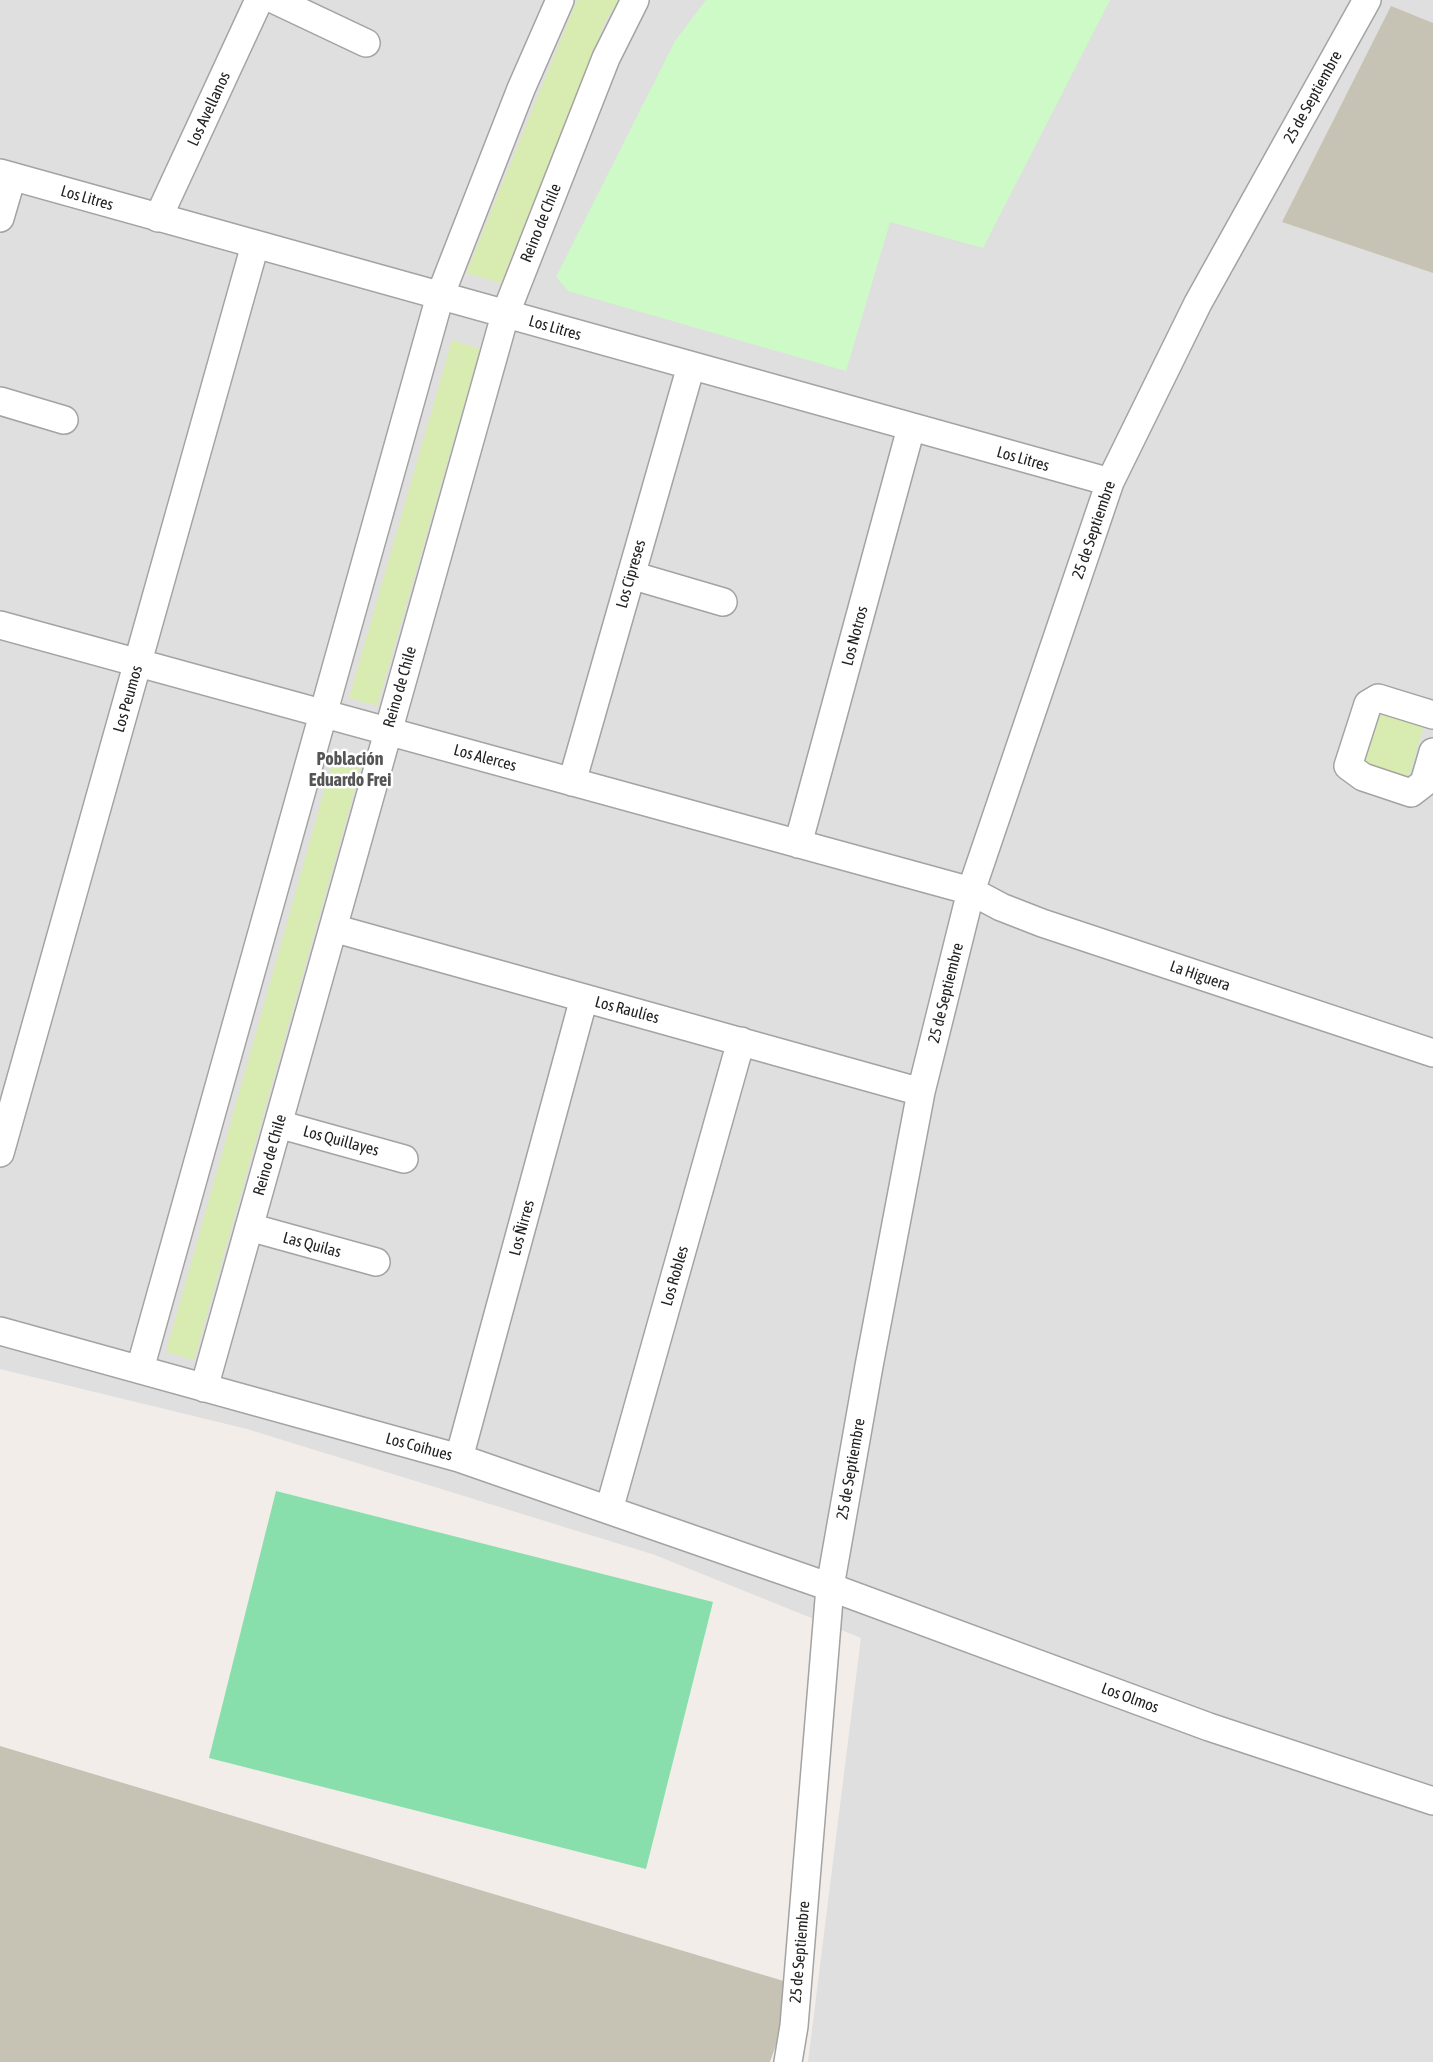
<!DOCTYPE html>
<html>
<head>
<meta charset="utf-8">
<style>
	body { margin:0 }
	canvas { display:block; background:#f2ede9 }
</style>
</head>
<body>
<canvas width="1433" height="2062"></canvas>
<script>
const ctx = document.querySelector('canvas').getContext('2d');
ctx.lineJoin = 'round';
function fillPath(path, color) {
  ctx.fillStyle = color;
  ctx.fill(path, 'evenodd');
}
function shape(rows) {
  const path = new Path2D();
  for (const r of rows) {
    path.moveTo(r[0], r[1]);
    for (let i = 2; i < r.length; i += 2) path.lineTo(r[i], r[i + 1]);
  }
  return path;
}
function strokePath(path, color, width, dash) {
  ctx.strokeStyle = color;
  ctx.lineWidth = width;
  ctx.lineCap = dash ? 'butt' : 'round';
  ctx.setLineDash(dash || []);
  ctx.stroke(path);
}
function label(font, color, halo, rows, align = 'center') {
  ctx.font = font + ' "Asap Condensed",sans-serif';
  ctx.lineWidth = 5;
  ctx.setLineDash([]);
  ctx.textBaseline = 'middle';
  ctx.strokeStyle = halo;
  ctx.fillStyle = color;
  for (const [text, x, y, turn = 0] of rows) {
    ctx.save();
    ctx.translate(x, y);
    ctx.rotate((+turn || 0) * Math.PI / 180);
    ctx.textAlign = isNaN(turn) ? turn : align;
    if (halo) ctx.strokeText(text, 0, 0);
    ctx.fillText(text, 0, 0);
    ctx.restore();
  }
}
fillPath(shape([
	[0,0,1433,0,1433,2062,808,2062,861,1638,655,1555,247,1429,0,1369]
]), '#e0dfdf');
fillPath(shape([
	[1391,6,1433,23,1433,273,1282,222],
	[0,1746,797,1985,770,2062,0,2062]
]), '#c7c3b4');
fillPath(shape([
	[578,0,619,0,605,22,501,283,466,273,574,7],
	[452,340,480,349,377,706,349,698],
	[1375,711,1424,725,1409,777,1360,762],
	[335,752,363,760,194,1360,166,1352]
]), '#d8ebb0');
fillPath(shape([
	[706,0,1110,0,983,248,890,222,846,371,568,291,556,277,675,41]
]), '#cdfac7');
fillPath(shape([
	[276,1491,713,1602,646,1869,209,1758]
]), '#88dfac');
const street = shape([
	[275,0,366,43],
	[0,173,1110,482],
	[0,218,12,177],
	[158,218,259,0],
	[0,401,64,420],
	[631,575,723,602],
	[0,625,971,891,1001,907,1042,923,1433,1053],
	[1433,715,1378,698,1368,704,1348,766,1363,777,1411,793,1424,783,1433,752],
	[572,782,691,366],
	[798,844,911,428],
	[333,928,921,1092],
	[278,1124,404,1159],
	[0,1153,255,245],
	[249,1227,376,1262],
	[0,1331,459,1458,830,1587,1209,1727,1433,1801],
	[140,1369,440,296,521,89,560,0],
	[204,1388,505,315,606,58,635,0],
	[459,1458,584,998],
	[609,1510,741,1041],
	[788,2062,794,2026,830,1587,869,1366,921,1092,971,891,1110,482,1198,303,1367,0]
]);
strokePath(street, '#a3a3a3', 30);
strokePath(street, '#fff', 27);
label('16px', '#222', '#fff', [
	["25 de Septiembre",1313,97,-61],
	["Los Avellanos",209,109,-65],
	["Los Litres",87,198,16],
	["Reino de Chile",541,223,-68],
	["Los Litres",555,328,16],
	["Los Litres",1023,459,16],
	["25 de Septiembre",1094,530,-71],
	["Los Cipreses",631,574,-74],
	["Los Notros",855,636,-75],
	["Reino de Chile",400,687,-74],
	["Los Peumos",128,699,-74],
	["Los Alerces",485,758,15],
	["La Higuera",1200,976,19],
	["25 de Septiembre",946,993,-76],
	["Los Raulíes",627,1010,15],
	["Los Quillayes",341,1141,15],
	["Reino de Chile",270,1155,-74],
	["Los Ñirres",522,1228,-75],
	["Las Quilas",312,1245,15],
	["Los Robles",675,1276,-74],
	["Los Coihues",419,1447,15],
	["25 de Septiembre",851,1469,-80],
	["Los Olmos",1130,1698,20],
	["25 de Septiembre",800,1952,-85]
]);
label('bold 18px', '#555', '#fff', [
	["Población",350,759],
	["Eduardo Frei",350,780]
]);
</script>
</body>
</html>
